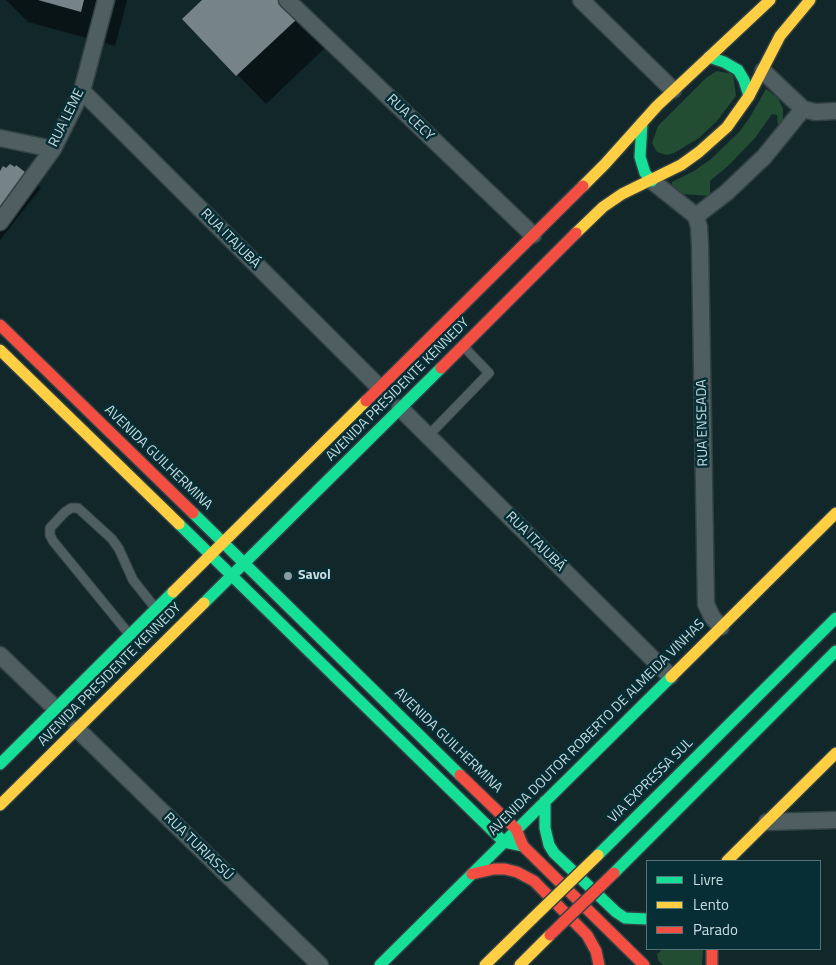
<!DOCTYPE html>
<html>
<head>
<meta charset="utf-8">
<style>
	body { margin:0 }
	#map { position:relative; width:836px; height:965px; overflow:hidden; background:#12272a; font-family:"Titillium Web",sans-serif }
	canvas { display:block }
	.legend { position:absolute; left:646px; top:860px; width:175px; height:90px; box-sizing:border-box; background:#072e35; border:1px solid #55747a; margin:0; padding:6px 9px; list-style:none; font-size:15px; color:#c9dde1 }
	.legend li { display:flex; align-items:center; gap:10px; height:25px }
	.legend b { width:25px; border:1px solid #55747a }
</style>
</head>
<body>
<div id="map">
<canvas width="836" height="965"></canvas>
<ul class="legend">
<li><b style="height:6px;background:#16e098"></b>Livre</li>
<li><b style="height:6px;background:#ffcf43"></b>Lento</li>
<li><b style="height:6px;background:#f24e42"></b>Parado</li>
</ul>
</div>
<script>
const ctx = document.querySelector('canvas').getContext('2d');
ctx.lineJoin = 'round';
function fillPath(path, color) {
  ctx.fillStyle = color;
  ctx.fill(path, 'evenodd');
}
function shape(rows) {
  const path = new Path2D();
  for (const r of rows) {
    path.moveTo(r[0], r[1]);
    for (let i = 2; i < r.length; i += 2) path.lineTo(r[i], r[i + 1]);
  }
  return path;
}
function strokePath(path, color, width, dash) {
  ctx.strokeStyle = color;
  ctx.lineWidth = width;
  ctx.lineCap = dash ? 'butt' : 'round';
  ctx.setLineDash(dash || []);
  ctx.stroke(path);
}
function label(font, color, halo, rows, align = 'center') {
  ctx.font = font + ' "Titillium Web",sans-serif';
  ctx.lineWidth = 5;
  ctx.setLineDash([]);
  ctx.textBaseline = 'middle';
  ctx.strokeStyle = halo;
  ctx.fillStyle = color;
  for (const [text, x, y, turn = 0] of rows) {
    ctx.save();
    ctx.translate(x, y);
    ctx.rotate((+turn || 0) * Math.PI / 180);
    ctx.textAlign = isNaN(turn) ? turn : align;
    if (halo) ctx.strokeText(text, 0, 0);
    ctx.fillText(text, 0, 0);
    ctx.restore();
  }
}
fillPath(shape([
	[717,71,733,74,736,96,717,121,699,138,674,153,667,155,657,152,652,143,658,126,707,77],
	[766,89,778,98,783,109,783,120,781,123,778,126,777,115,772,114,755,138,729,165,710,181,710,196,682,194,672,187,672,182,694,171,711,159,740,131,750,117],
	[663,949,703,949,702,965,663,965,658,960,657,954]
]), '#224d32');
fillPath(shape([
	[6,0,126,0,127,1,115,46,28,22],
	[204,0,279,0,325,48,266,104,184,19],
	[0,173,30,177,41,188,0,240]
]), '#0007');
fillPath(shape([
	[38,0,84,0,81,12],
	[202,0,279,0,297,19,236,76,182,19],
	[10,164,15,167,16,165,30,176,0,215,0,171,3,166,6,168]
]), '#76848a');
const lane = shape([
	[428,436,489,373,463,346],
	[129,634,53,541,50,535,50,528,65,512,71,508,78,508,112,539,119,549,133,580,156,609]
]);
const street = shape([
	[287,0,533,235],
	[581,0,673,90],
	[763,71,803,109,815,112,836,111],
	[82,91,379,387],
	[0,138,53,149],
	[652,181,696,216],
	[696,216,699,227,700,245,706,604,712,617,721,627],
	[696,216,726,193,764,157,803,109],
	[0,222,53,149,82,91,106,0],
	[400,408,670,676],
	[0,655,56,709],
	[77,729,320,965],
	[767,822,836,820]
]);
const fast = shape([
	[709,57,724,62,738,70,744,80,749,96],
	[642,123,640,157,645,173,652,181],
	[193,513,460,775],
	[179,524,504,842,523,846],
	[204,603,441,368],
	[0,764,173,592],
	[545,801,545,828,549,845,554,853,616,912,625,918,647,919],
	[598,855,836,618],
	[614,873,836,651],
	[380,965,671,677]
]);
const slow = shape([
	[583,186,605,164,657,106,770,0],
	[576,233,603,207,622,194,681,165,699,152,727,127,749,96,780,36,810,0],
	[0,350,179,524],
	[173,592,366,401],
	[671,677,836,513],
	[0,805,204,603],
	[727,861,836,753],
	[485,965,533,918],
	[520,965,550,935]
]);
const jam = shape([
	[0,325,193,513],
	[441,368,576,233],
	[366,401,583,186],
	[460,775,516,829,523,846,644,965],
	[472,874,494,869,505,869,517,872,534,881,587,935,596,951,599,965],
	[712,949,712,965]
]);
strokePath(lane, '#324144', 11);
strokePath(street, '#324144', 19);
strokePath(fast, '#324144', 14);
strokePath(slow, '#324144', 14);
strokePath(jam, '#324144', 14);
strokePath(lane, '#4f5e61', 9);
strokePath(street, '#4f5e61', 16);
strokePath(fast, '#16e098', 11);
strokePath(slow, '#ffcf43', 11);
strokePath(jam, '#f24e42', 11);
const slowBridge = shape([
	[533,918,598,855]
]);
const jamBridge = shape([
	[550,935,614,873]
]);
strokePath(slowBridge, '#324144', 14, []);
strokePath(jamBridge, '#324144', 14, []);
strokePath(slowBridge, '#ffcf43', 11);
strokePath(jamBridge, '#f24e42', 11);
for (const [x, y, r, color] of [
	[288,576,5,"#899da1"]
]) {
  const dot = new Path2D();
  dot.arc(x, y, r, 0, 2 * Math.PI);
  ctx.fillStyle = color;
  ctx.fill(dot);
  strokePath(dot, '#072e35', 2);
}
label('14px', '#c9dde1', '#072e35', [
	["RUA LEME",67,118,-64],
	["RUA CECY",410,118,44],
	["RUA ITAJUBÁ",230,239,45],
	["AVENIDA PRESIDENTE KENNEDY",398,390,-45],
	["RUA ENSEADA",703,423,-91],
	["AVENIDA GUILHERMINA",158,458,44],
	["RUA ITAJUBÁ",535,542,45],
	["AVENIDA PRESIDENTE KENNEDY",110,675,-45],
	["AVENIDA DOUTOR ROBERTO DE ALMEIDA VINHAS",597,728,-45],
	["AVENIDA GUILHERMINA",448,741,44],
	["VIA EXPRESSA SUL",651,781,-45],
	["RUA TURIASSÚ",198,847,44]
]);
label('bold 14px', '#c9dde1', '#072e35', [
	["Savol",298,576]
], 'left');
</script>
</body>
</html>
